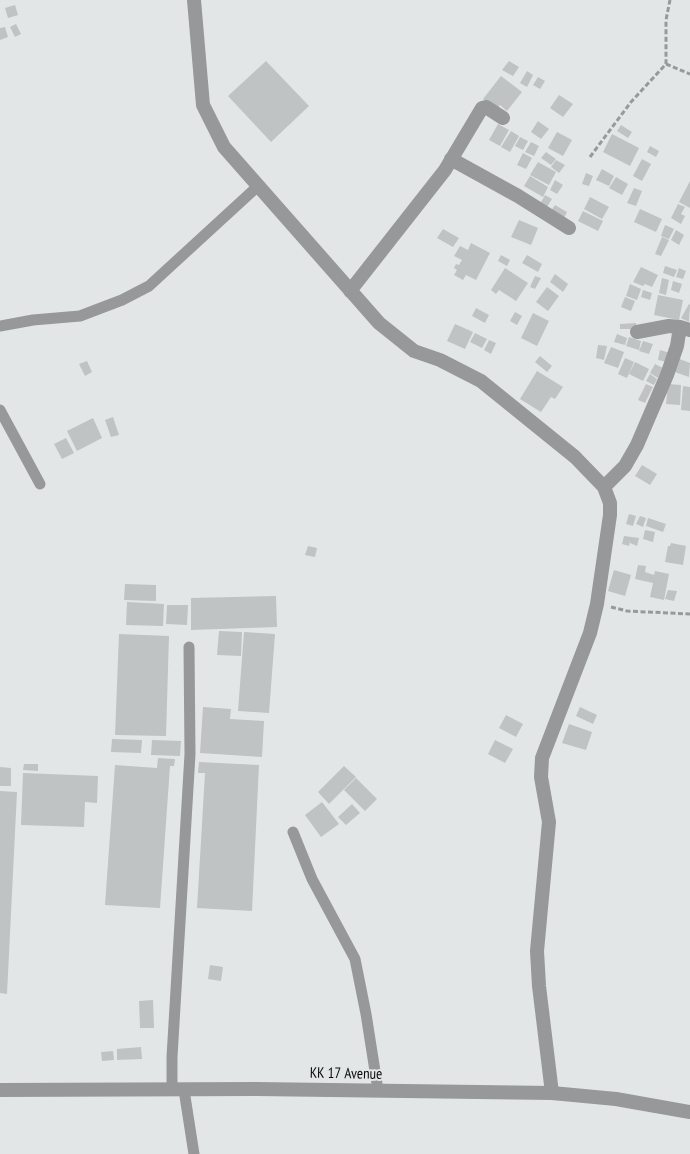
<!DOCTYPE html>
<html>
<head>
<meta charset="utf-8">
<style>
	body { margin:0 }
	canvas { display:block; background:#e2e6e6 }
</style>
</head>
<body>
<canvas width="690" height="1154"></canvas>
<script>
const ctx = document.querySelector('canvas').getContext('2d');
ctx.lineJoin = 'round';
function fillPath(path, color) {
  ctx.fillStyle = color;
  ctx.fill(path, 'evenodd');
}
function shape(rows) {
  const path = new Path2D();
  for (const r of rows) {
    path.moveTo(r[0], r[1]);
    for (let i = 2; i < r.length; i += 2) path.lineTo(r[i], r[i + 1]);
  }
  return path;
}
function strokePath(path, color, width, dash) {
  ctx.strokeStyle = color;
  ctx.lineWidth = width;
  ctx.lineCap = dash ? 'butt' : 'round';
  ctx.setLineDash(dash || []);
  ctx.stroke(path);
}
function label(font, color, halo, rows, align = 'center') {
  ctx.font = font + ' "PT Sans Narrow",sans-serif';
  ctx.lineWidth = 4;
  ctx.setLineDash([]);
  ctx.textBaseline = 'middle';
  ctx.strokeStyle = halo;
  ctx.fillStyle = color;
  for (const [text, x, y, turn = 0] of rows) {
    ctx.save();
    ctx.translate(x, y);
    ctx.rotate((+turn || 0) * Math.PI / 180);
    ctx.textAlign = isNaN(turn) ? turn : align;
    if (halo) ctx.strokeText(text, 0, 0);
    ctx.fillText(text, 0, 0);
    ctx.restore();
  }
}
fillPath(shape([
	[15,5,18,15,8,18,5,8],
	[16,24,21,34,15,37,10,27],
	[5,27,8,37,0,40,0,28],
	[266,61,309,106,271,142,228,96],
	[509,61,519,67,513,76,502,70],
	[527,71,533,75,527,87,520,83],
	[501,76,522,92,507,111,500,105,497,109,483,99],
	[538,77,545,81,540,89,533,85],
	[559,95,573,104,563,117,550,108],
	[538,121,549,129,541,139,531,132],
	[498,124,509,130,500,146,489,140],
	[621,125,632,132,628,138,617,131],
	[511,131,519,136,510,152,501,147],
	[557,132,572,140,563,156,548,148],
	[612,134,639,148,630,166,603,152],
	[520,137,528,141,523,150,515,146],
	[531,142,539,146,534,156,525,152],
	[650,146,659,151,656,157,647,152],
	[546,152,556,159,551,165,541,158],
	[523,153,532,158,526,169,517,165],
	[642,159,651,164,642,181,633,176],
	[556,160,565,165,559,173,551,167],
	[538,162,556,172,549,185,530,175],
	[602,169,614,176,609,186,596,180],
	[586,173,593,176,589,186,582,184],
	[530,176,548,187,543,197,524,186],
	[616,177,628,184,622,195,609,188],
	[555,180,563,185,557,194,550,190],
	[690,181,690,208,679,202],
	[634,188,642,191,636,206,627,203],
	[545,195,552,199,547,207,540,204],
	[590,197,609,207,602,219,584,209],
	[678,204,685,207,681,214,685,216,681,224,671,218],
	[555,205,567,212,564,218,551,211],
	[640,209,662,219,656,232,634,222],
	[583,211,603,221,598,231,578,221],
	[519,220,538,228,531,245,511,237],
	[665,225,674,229,669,239,661,236],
	[443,229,459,238,453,247,437,238],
	[676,230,684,235,679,245,671,240],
	[662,237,669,240,661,256,655,254],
	[471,243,490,253,476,280,466,275,463,280,454,275,457,270,454,268,456,264,459,265,462,260,454,256,460,246,468,250],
	[501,255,510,260,507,266,498,261],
	[527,255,542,264,538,272,522,263],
	[665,266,677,270,674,277,663,273],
	[641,267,658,275,652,287,645,284,643,286,633,282],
	[505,268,528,283,516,301,499,290,496,294,491,290],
	[679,268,686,271,683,279,676,277],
	[555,274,568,284,563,292,550,282],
	[535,276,541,278,535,289,530,287],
	[662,278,669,280,666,295,659,293],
	[673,281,682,284,679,293,671,290],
	[630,284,641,289,637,300,626,296],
	[547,287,559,296,548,311,536,302],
	[643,290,652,293,650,300,641,297],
	[658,295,683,300,679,320,654,315],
	[625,297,635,301,631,311,621,307],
	[689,304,690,305,689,322,681,318],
	[476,308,489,315,485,323,472,316],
	[515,312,522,316,517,325,510,321],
	[533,313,549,321,537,346,521,338],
	[636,323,636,329,620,329,620,324],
	[455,324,473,332,465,349,447,341],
	[475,333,487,339,482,348,470,342],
	[617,334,627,338,625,345,614,342],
	[629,337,641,341,639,350,626,346],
	[489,340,496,343,491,354,484,350],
	[643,341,653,344,649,354,639,351],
	[598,345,607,346,604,360,596,358],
	[611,347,624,352,618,368,604,363],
	[660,350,670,353,667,362,658,360],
	[540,356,552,366,547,372,535,362],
	[625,358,634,362,627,378,618,374],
	[677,358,690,363,689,377,672,371],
	[87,361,92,372,85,376,79,364],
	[635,362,649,369,643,381,629,374],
	[655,364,663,368,658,378,650,373],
	[537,371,563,387,555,399,551,397,541,412,520,399],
	[650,374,657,379,654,385,646,381],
	[646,384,653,387,645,403,638,400],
	[668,384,681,385,680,405,666,404],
	[683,386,690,387,690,411,681,410],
	[113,417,119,435,111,437,105,420],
	[93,418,102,438,77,451,67,431],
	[66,438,74,453,62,459,54,444],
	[642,465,657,474,650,485,635,476],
	[629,514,636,516,633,526,626,524],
	[640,516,646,518,643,527,636,524],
	[648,518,666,524,663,532,646,526],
	[645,530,655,532,653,542,643,539],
	[624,536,639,538,637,546,630,543,630,541,629,546,622,544],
	[671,543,686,546,683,565,665,562,668,546,670,546],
	[308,546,317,548,315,557,305,555],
	[638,565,646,566,645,572,654,575,655,571,669,574,664,600,650,597,653,583,635,579],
	[614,570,631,575,625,596,608,591],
	[125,584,156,585,156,601,124,600],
	[668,590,677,591,674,601,665,599],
	[276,596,277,627,191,630,191,598],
	[127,602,164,604,163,626,126,625],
	[167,605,188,605,187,625,166,624],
	[219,631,242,632,241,656,217,655],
	[244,632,275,634,269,713,238,711],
	[119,634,169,636,166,736,115,735],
	[203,707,231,709,230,719,264,721,262,757,200,753],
	[580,707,597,715,593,724,576,716],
	[506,715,523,724,516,737,499,728],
	[569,724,592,732,586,750,562,743],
	[112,739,142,740,141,753,111,752],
	[152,740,181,741,180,756,151,755],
	[495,740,513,749,505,763,488,754],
	[158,758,175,759,174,766,170,766,160,908,105,905,115,765,157,768],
	[199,762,259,765,252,911,197,908,205,773,198,773],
	[24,764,38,764,38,771,23,770],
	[344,766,356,777,329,804,318,792],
	[0,767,11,768,11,786,0,786],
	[23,773,98,776,97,803,85,802,84,827,21,825],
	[356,778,377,799,365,811,344,790],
	[0,791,17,792,7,994,0,993],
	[322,802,339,824,321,837,305,815],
	[352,804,360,813,346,825,338,817],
	[210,965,223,967,221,981,208,979],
	[153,1000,154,1028,140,1028,139,1001],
	[141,1047,142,1059,117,1060,117,1049],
	[113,1051,114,1060,102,1061,101,1052]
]), '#bfc3c3');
strokePath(shape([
	[666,64,690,74],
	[590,157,631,102,666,64,666,20,670,0],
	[611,607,627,611,690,614]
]), '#969a9a', 3, [5, 2.5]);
strokePath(shape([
	[0,326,33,320,80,316,122,300,149,286,258,186],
	[0,410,40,484],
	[293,832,312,879,355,959,366,1014,378,1090],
	[172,1090,172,1057,190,754,189,647],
	[184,1090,194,1154]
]), '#979899', 11);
strokePath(shape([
	[194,0,203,105,224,147,379,323,414,351,440,360,481,381,575,457,604,487,610,503,610,515,597,604,590,633,542,758,541,777,549,822,537,951,539,986,552,1093],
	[451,159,518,196,569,228],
	[350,291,445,170,482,108,486,107,503,118],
	[637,332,669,326,680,327,690,330],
	[604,487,625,466,637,445,667,375,677,346,680,327]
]), '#979899', 14);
strokePath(shape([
	[0,1090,256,1089,552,1093,616,1099,690,1112]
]), '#979899', 14);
label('15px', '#0b0d0d', '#e2e6e6', [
	["KK 17 Avenue",346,1074,1]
]);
</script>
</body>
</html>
